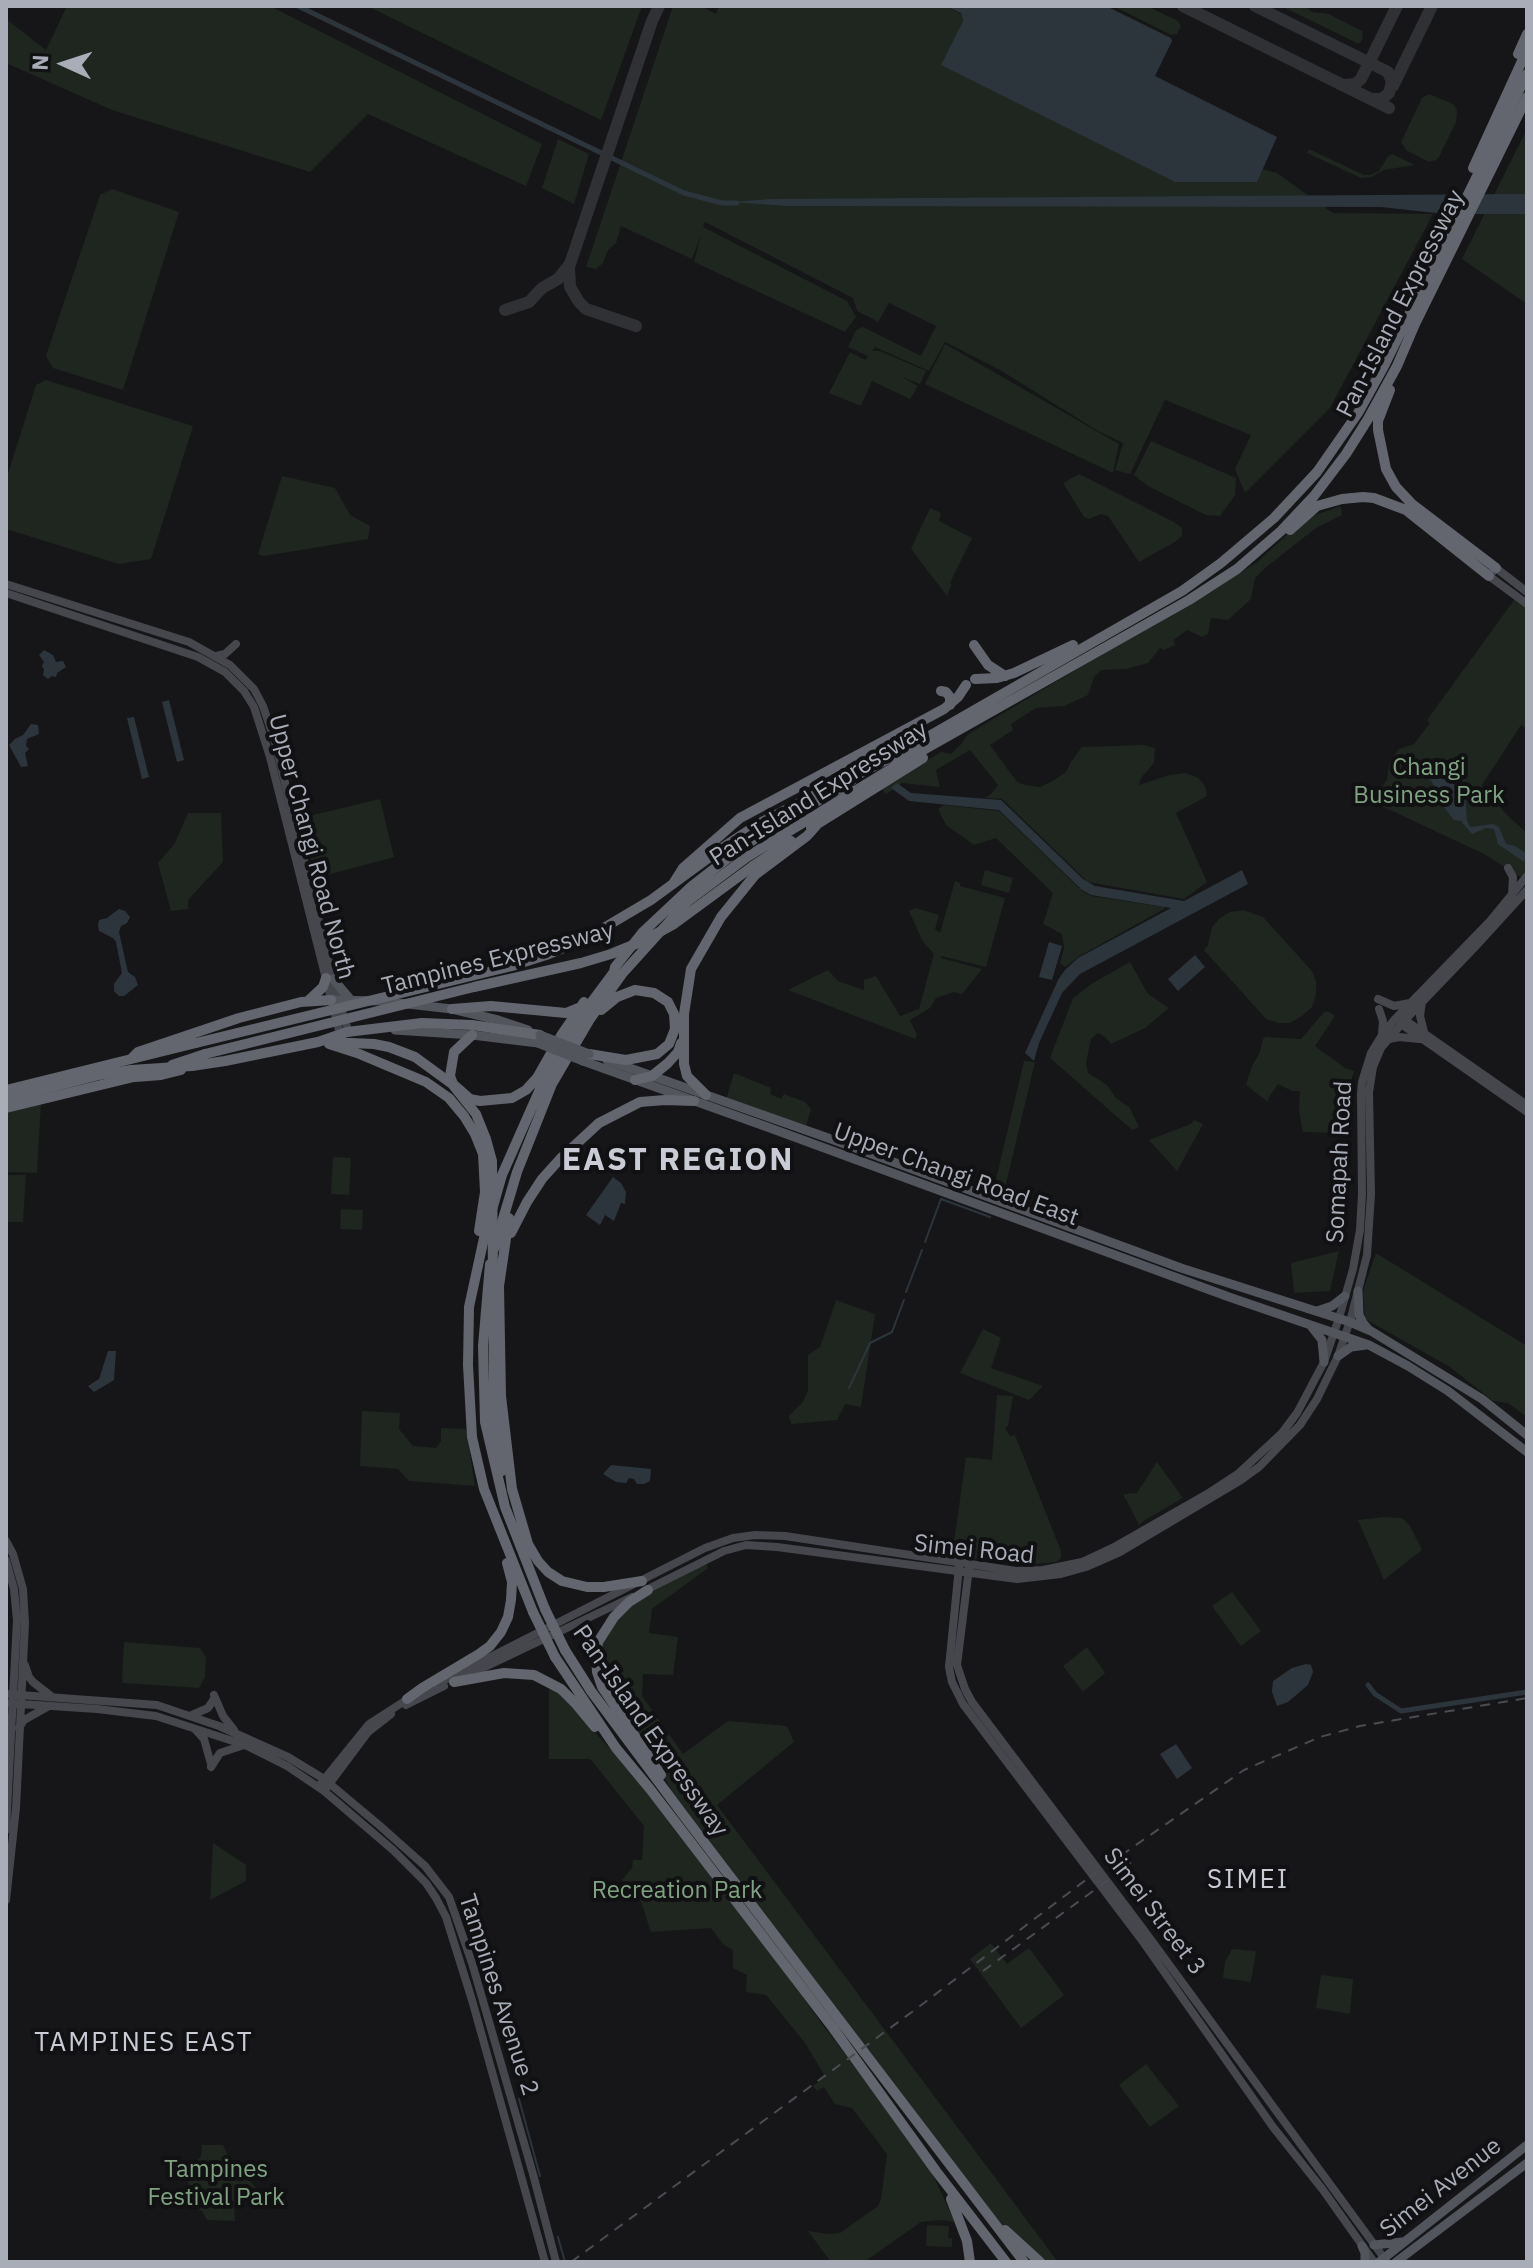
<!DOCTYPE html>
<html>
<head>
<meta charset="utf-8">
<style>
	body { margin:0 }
	#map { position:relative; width:1533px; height:2268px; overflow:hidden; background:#161618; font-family:"IBM Plex Sans",sans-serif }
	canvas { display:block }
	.frame { position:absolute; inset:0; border:8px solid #a8adb8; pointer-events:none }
	.north { position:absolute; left:24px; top:24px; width:80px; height:80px; -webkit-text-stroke:6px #111113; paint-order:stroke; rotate:273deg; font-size:22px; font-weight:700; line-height:32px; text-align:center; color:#a8adb8 }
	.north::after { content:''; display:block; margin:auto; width:28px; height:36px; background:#a8adb8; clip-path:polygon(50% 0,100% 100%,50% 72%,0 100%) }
</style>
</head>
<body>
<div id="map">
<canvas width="1533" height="2268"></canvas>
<div class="frame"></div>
<div class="north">N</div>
</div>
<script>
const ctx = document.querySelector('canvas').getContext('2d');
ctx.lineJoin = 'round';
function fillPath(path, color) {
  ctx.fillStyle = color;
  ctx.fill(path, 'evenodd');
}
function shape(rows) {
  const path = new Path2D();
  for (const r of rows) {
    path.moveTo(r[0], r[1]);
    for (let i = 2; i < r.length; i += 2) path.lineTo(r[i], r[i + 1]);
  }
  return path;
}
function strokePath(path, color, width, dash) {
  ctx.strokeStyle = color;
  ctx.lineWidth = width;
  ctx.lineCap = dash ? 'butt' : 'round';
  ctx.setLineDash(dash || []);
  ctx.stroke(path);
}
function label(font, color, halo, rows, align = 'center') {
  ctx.font = font + ' "IBM Plex Sans",sans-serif';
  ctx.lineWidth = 8;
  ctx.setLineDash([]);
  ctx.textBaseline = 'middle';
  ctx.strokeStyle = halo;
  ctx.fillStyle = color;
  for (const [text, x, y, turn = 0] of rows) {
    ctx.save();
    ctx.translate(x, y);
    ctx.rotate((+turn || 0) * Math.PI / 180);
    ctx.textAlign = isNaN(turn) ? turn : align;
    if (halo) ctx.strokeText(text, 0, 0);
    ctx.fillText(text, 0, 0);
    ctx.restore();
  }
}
fillPath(shape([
	[67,6,270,6,542,144,526,186,368,114,310,172,112,110,6,63,6,19,46,50],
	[367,6,642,6,601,120],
	[673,6,700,6,716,14,719,6,945,6,961,14,963,21,941,65,1256,182,1262,169,1277,173,1333,213,1433,214,1330,408,1245,493,1235,469,1251,435,1165,400,1130,474,1115,470,1123,443,1098,431,1000,370,945,342,929,371,875,347,872,351,880,351,926,371,920,384,902,377,918,386,910,399,872,381,861,406,829,393,850,352,865,360,868,356,848,347,856,330,863,327,921,356,936,326,889,303,878,322,873,319,857,311,853,298,705,222,703,227,847,301,856,317,845,332,694,262,701,235,692,259,621,226,616,243,608,250,603,263,596,269,586,267],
	[1113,6,1147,6,1178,21,1181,26,1177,34,1171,35],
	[1281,6,1305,6,1312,12,1329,14,1362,31,1363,38,1360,43,1357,43],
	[1429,94,1453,104,1457,110,1456,122,1439,157,1436,160,1429,162,1406,150,1401,142,1422,98],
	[1527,129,1527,304,1462,259],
	[558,139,589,154,574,204,542,188],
	[1309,149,1364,175,1370,175,1379,171,1388,156,1392,154,1415,165,1384,170,1372,177,1361,178,1307,153],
	[112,189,179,212,123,390,53,368,46,356,100,195],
	[945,344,1119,444,1113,473,925,384],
	[46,380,193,426,151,559,119,564,6,529,6,480,36,385],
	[1151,441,1236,478,1235,495,1220,516,1206,515,1148,486,1134,475],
	[1079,474,1174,522,1182,528,1182,536,1175,542,1139,562,1108,516,1101,514,1089,519,1084,517,1063,483],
	[282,476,335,488,350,515,370,526,368,539,264,556,258,554],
	[1341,506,1342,515,1316,528,1265,568,1255,578,1251,599,1228,620,1211,618,1208,634,1202,637,1187,630,1174,640,1175,645,1164,650,1160,648,1148,663,1126,669,1101,670,1094,677,1088,695,1064,706,1036,708,1011,724,1013,730,990,745,1017,782,1025,785,1040,787,1051,782,1066,772,1071,762,1082,747,1143,745,1155,748,1154,763,1141,778,1139,785,1169,775,1186,773,1198,778,1205,786,1207,796,1176,813,1207,882,1184,899,1088,882,1002,799,985,798,991,794,998,785,970,750,936,770,940,787,902,783,886,794,881,788,941,752,951,754,962,743,968,734,1256,563,1304,519],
	[930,508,941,513,939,521,972,538,950,583,952,584,947,596,911,549],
	[1517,596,1527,604,1527,729,1521,725,1482,785,1507,815,1527,833,1527,875,1524,879,1484,854,1371,801,1387,780,1389,763,1399,749,1414,744,1430,723,1427,720],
	[380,799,394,857,316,878,300,818],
	[944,805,999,811,1082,891,1091,896,1164,907,1164,909,1078,957,1065,967,1060,963,1064,949,1062,934,1043,924,1053,893,996,838,974,845,946,825,938,809],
	[188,813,221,813,223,862,188,900,188,909,171,911,158,863,175,843],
	[985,870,1013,878,1009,893,981,885],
	[955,881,960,883,960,886,1005,898,986,967,941,956,941,958,982,969,962,994,954,992,936,998,930,1008,910,1020,917,1035,915,1039,788,990,828,970,838,981,864,990,864,980,876,976,900,1016,919,1009,934,954,923,942,909,911,916,908,939,915,935,929,940,933],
	[1243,910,1263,917,1312,971,1316,981,1316,995,1312,1007,1302,1016,1290,1023,1279,1023,1266,1019,1204,950,1208,945,1212,927,1220,918,1230,912],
	[1130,962,1148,994,1169,1008,1145,1028,1111,1044,1105,1037,1098,1033,1091,1039,1086,1063,1088,1073,1107,1085,1116,1098,1130,1108,1139,1127,1132,1130,1050,1058,1073,998,1091,984],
	[1328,1011,1335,1016,1315,1046,1345,1068,1354,1071,1350,1085,1352,1133,1303,1132,1299,1111,1300,1091,1292,1091,1278,1084,1269,1097,1268,1102,1246,1085,1252,1066,1260,1052,1263,1039,1266,1037,1301,1039,1324,1012],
	[1024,1061,1035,1062,1004,1192,994,1188],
	[734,1073,771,1088,770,1094,781,1099,784,1094,805,1102,811,1109,806,1126,726,1100],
	[41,1102,37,1173,6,1172,6,1112],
	[1194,1120,1203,1124,1177,1171,1149,1140,1191,1124],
	[333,1157,351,1158,349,1195,331,1194],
	[6,1175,26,1175,23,1222,6,1222],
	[341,1209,363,1210,362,1230,340,1229],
	[1339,1251,1330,1291,1294,1293,1291,1263],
	[1376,1253,1527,1346,1527,1417,1508,1403,1493,1401,1450,1367,1365,1319,1363,1291],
	[836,1300,875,1314,861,1407,845,1404,837,1420,791,1424,789,1416,803,1402,808,1390,808,1355,820,1347],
	[983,1329,1001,1338,991,1368,1043,1386,1029,1400,960,1373],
	[997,1395,1013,1396,1008,1426,1005,1428,1010,1436,1015,1435,1061,1551,1061,1558,1057,1562,1023,1565,952,1556,966,1457,992,1460],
	[362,1411,400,1413,399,1429,413,1446,436,1448,441,1441,441,1428,466,1429,475,1486,409,1481,398,1469,360,1466],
	[1157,1462,1183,1498,1145,1520,1139,1525,1123,1494,1137,1493],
	[1384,1517,1402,1518,1410,1526,1422,1550,1384,1580,1358,1520],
	[705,1562,708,1568,652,1609,649,1633,678,1637,673,1675,643,1674,642,1696,683,1754,728,1721,787,1726,794,1742,717,1805,1058,2262,1044,2262,1003,2229,685,1815,657,1764,604,1687,598,1658,606,1630,615,1618,649,1592],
	[1232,1592,1261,1631,1241,1646,1212,1606],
	[124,1642,200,1648,206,1658,205,1677,199,1688,122,1683],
	[1087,1647,1105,1673,1083,1692,1063,1666],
	[549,1688,555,1689,574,1706,599,1737,634,1774,752,1927,825,2028,926,2160,955,2222,941,2220,921,2222,864,2262,831,2262,808,2231,829,2234,840,2233,878,2206,881,2199,887,2154,852,2108,835,2104,824,2087,817,2091,813,2086,824,2078,823,2073,805,2043,766,1995,746,1992,747,1975,733,1968,733,1950,723,1944,711,1928,651,1932,641,1902,635,1891,622,1880,632,1868,633,1860,642,1860,644,1826,592,1761,589,1759,549,1759],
	[213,1843,246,1865,246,1881,210,1900],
	[991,1943,1007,1964,1029,1948,1064,1995,1021,2028,970,1959],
	[1232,1949,1256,1951,1251,1982,1223,1978,1225,1962],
	[1321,1975,1353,1979,1350,2014,1316,2008],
	[1146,2064,1179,2106,1150,2127,1119,2085],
	[202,2145,223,2145,228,2156,256,2188,234,2205,235,2221,207,2220,202,2211,189,2204,188,2171,201,2156],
	[927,2225,949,2226,948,2238,952,2238,952,2247,926,2246]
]), '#1e261f');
fillPath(shape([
	[945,6,1106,6,1171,38,1172,41,1155,76,1277,137,1257,182,1175,182,941,65,963,21,961,13],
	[1527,194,1527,214,1445,214,1381,207,787,206,732,202,771,199],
	[44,650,53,655,56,662,63,661,66,667,57,673,56,677,52,676,48,679,43,675,44,670,42,666,44,662,39,655],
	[169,700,184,760,177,762,162,702],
	[134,717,149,777,142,779,127,718],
	[31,724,38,725,39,734,27,739,26,746,29,749,25,753,28,766,21,767,9,745,15,739,23,735],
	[1436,771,1450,775,1465,795,1467,821,1470,827,1493,824,1499,827,1506,844,1515,846,1527,854,1524,862,1498,844,1494,829,1486,828,1472,834,1461,821,1454,820,1433,793,1437,791,1430,779],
	[897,783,911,793,1001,800,1083,879,1095,886,1184,901,1242,870,1248,884,1080,974,1062,993,1039,1043,1034,1061,1025,1053,1058,980,1065,970,1078,958,1171,908,1091,895,1082,890,999,810,909,801,891,788],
	[119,909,125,911,130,917,127,923,121,926,119,932,128,972,135,977,138,985,124,996,119,996,114,991,114,984,122,973,116,942,113,938,99,931,98,925,99,920,107,918],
	[1049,942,1062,946,1052,980,1039,977],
	[1195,955,1205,967,1178,991,1168,979],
	[613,1177,621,1183,626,1192,625,1204,621,1203,614,1221,605,1215,600,1225,586,1215],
	[108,1351,116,1351,114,1380,94,1392,88,1386,99,1379],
	[611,1465,651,1469,650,1481,644,1484,637,1484,634,1479,629,1478,626,1483,616,1482,603,1474],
	[1306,1664,1311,1665,1313,1672,1308,1685,1288,1702,1277,1706,1272,1692,1273,1681,1292,1668],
	[1176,1744,1192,1768,1177,1779,1160,1754]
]), '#2c353c');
strokePath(shape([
	[925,1242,941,1199,990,1217],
	[906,1292,922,1250],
	[849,1388,870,1343,892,1332,904,1300],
	[519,2099,540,2176],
	[558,2237,565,2262]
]), '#2c353c', 2);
strokePath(shape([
	[298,6,684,193,722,203,737,203],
	[998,1196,1001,1187],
	[1368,1685,1375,1694,1401,1711,1527,1692]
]), '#2c353c', 5);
strokePath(shape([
	[1183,6,1389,108],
	[1255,6,1388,72,1392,82,1389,93,1382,99,1372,99],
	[1344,85,1355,84,1361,79,1397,6],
	[1393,86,1432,6],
	[569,267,570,287,579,302,586,309,636,326],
	[505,310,529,302,542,288,558,279,570,264,652,21,659,6]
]), '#303135', 12);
strokePath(shape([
	[6,584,189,642,230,665,254,689,263,706,275,742,338,999,349,1033],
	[1527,592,1496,568,1489,576,1527,604],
	[6,593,198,657,225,672,244,691,254,707,270,757,340,1034],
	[216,656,225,654,236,644],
	[1508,868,1513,877,1512,895],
	[1378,999,1394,1006,1410,1003],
	[1422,1002,1420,1016,1424,1032],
	[1379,1009,1383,1021,1382,1034],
	[1405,1020,1527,1105],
	[1401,1024,1527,1112],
	[1389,1039,1399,1037,1419,1039],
	[6,1541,13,1554,23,1589,25,1623,16,1808,6,1900],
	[6,1560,14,1589,17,1620,6,1830],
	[959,1567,949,1667,952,1682,963,1704,1141,1939,1273,2127,1323,2190,1374,2262],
	[969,1568,957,1665,965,1689,972,1702,1143,1929,1387,2262],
	[644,1591,724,1551,746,1545,777,1547,1017,1579,1061,1574,1086,1567,1120,1552,1241,1480,1259,1467,1300,1425,1317,1399,1338,1356,1351,1318,1367,1255,1371,1194,1369,1092,1373,1067,1381,1048,1405,1020,1475,947,1527,890],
	[25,1665,29,1677,33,1682,51,1696],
	[460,1679,632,1597],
	[437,1684,705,1548,733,1538,755,1535,785,1536,1016,1571,1043,1570,1082,1562,1116,1546,1207,1494,1239,1473,1282,1433,1297,1413,1324,1362,1339,1318,1353,1269,1360,1230,1362,1194,1361,1094,1362,1082,1371,1053,1382,1035,1395,1019,1490,921,1527,876],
	[6,1694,157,1705,219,1726,288,1757,324,1779,379,1825,425,1866,449,1897,472,1963,533,2174,556,2262],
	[214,1695,223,1716,234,1730],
	[6,1703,97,1709,156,1716,245,1745,287,1766,324,1791,393,1850,426,1883,436,1898,446,1917,472,2000,545,2262],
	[406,1705,444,1686],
	[192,1715,208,1708,214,1699],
	[19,1728,24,1720,49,1706],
	[195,1729,204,1739,211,1764],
	[211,1767,220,1753,244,1745],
	[318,1787,369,1724,411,1697],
	[324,1791,368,1732,391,1714]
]), '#45474d', 8);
strokePath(shape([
	[333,979,350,999],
	[331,1000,381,1001,452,1009,498,1020,528,1030],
	[395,1030,472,1035,538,1043],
	[607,1060,831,1139,1181,1268,1350,1322,1371,1331,1482,1399,1527,1435],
	[583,1061,770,1128,1229,1297,1369,1345,1408,1366,1448,1391,1527,1452],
	[1358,1291,1359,1315,1363,1323,1368,1329],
	[1317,1311,1332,1306,1345,1296],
	[1311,1326,1322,1340,1324,1362],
	[1338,1356,1351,1347,1366,1345],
	[1374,2245,1402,2242],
	[1362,2246,1365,2253,1365,2262],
	[1379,2262,1527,2145],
	[1396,2262,1527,2163]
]), '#53555c', 9);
strokePath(shape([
	[1518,54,1527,34],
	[1473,168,1527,50],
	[1390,390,1378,421,1378,430,1386,469,1396,487,1412,504,1496,568],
	[1290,530,1317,506,1342,499,1363,497,1374,498,1406,510,1489,576],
	[974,645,988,665,1005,676],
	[975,679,997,678,1014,673,1073,645],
	[941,691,946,692,950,697,950,705],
	[811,828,923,758],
	[753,866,791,841],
	[673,884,683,868,740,818,944,709,958,697,966,685],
	[585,939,651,900,722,848,760,823,819,793],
	[308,1001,323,987,326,978],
	[452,1009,491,1006,566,1013,578,1008],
	[472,1025,540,1035],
	[472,1035,454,1052,450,1076,453,1084,470,1099,480,1101,512,1098,526,1090,537,1078,562,1034,584,1002],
	[329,1044,357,1053,426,1082,449,1098,464,1116,475,1134,483,1154,485,1192,479,1231],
	[589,1054,626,1060,657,1054,669,1044,675,1029,674,1014,668,1002,654,993,635,990,617,997,601,1010],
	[131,1059,138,1052,239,1018,301,1002,331,1000],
	[172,1065,205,1054],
	[135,1077,161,1075,181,1070],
	[635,1080,652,1076,668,1063,678,1052,681,1043],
	[6,1090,196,1043],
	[706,1095,687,1076,684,1064,684,1014,691,969,721,917,755,875,807,836,816,826],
	[6,1108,138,1076],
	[509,1218,499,1286,501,1396,512,1489,528,1544,538,1561,548,1572,562,1581,587,1587,604,1587,642,1581],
	[511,1233,527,1202,542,1179,560,1159,599,1123,640,1102,665,1100,694,1101],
	[494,1249,517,1172,552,1084,590,1019,622,974,688,901,747,857,904,761,1189,600,1237,569,1281,531,1314,496,1346,454,1368,419,1397,366,1415,324,1527,97],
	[490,1264,483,1346,485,1422,505,1507,545,1609],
	[494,1394,495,1425,502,1471],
	[648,1590,629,1602,614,1617,598,1642,596,1657,597,1672,602,1687,661,1775],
	[533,1612,484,1489,472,1437,468,1365,469,1307,484,1238,502,1175,544,1080,585,1011,614,972,615,967,642,933,692,886,741,848,775,825,848,784,857,775,903,751,1182,591,1221,563,1274,518,1317,472,1358,413,1384,366,1527,74],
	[565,1650,591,1691,684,1816,1024,2262],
	[555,1657,616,1748,650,1789,833,2028,936,2171,1006,2262],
	[454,1682,504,1673,534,1675,561,1689,576,1704,595,1727],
	[407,1699,422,1688,479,1654,490,1646,501,1632,508,1617,511,1600,512,1582,507,1563],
	[951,2199,967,2241,970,2262],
	[1005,2230,1040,2262]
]), '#63666e', 10);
strokePath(shape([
	[983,1971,1100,1886,1131,1862],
	[571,2262,916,2009,1087,1879,1244,1770,1320,1737,1360,1726,1527,1698]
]), '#4a4c52', 2, [10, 8]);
strokePath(shape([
	[540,1035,589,1054],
	[538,1043,583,1061]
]), '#53555c', 9);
strokePath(shape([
	[328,1042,374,1044,389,1047,415,1057,452,1084,476,1114,486,1139,492,1161,494,1394],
	[196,1043,512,966,546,955,585,939],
	[205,1054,474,987,581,963,611,954,643,941,674,924,753,866],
	[6,1099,99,1075,131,1070,192,1066,225,1061,318,1042,347,1032,422,1023,472,1025],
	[545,1609,565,1650],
	[533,1612,555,1657]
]), '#63666e', 10);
label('24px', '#a8adb8', '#111113', [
	["Pan-Island Expressway",1401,304,-63],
	["Pan-Island Expressway",819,794,-32],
	["Upper Changi Road North",311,847,75],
	["Tampines Expressway",498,959,-14],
	["Somapah Road",1340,1162,-87],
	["Upper Changi Road East",956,1175,20],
	["Simei Road",974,1550,6],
	["Pan-Island Expressway",650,1731,55],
	["Simei Street 3",1154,1912,53],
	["Tampines Avenue 2",498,1995,72],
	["Simei Avenue",1441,2188,-38]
]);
label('24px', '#7fa381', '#111113', [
	["Changi",1429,768],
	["Business Park",1429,796],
	["Recreation Park",677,1891],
	["Tampines",216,2170],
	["Festival Park",216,2198]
]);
ctx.letterSpacing = '2px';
label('26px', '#c9ccd4', '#111113', [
	["SIMEI",1248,1880],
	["TAMPINES EAST",144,2043]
]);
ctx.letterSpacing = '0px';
ctx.letterSpacing = '2px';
label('bold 32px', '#c9ccd4', '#111113', [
	["EAST REGION",678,1161]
]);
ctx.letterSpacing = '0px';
</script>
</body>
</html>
